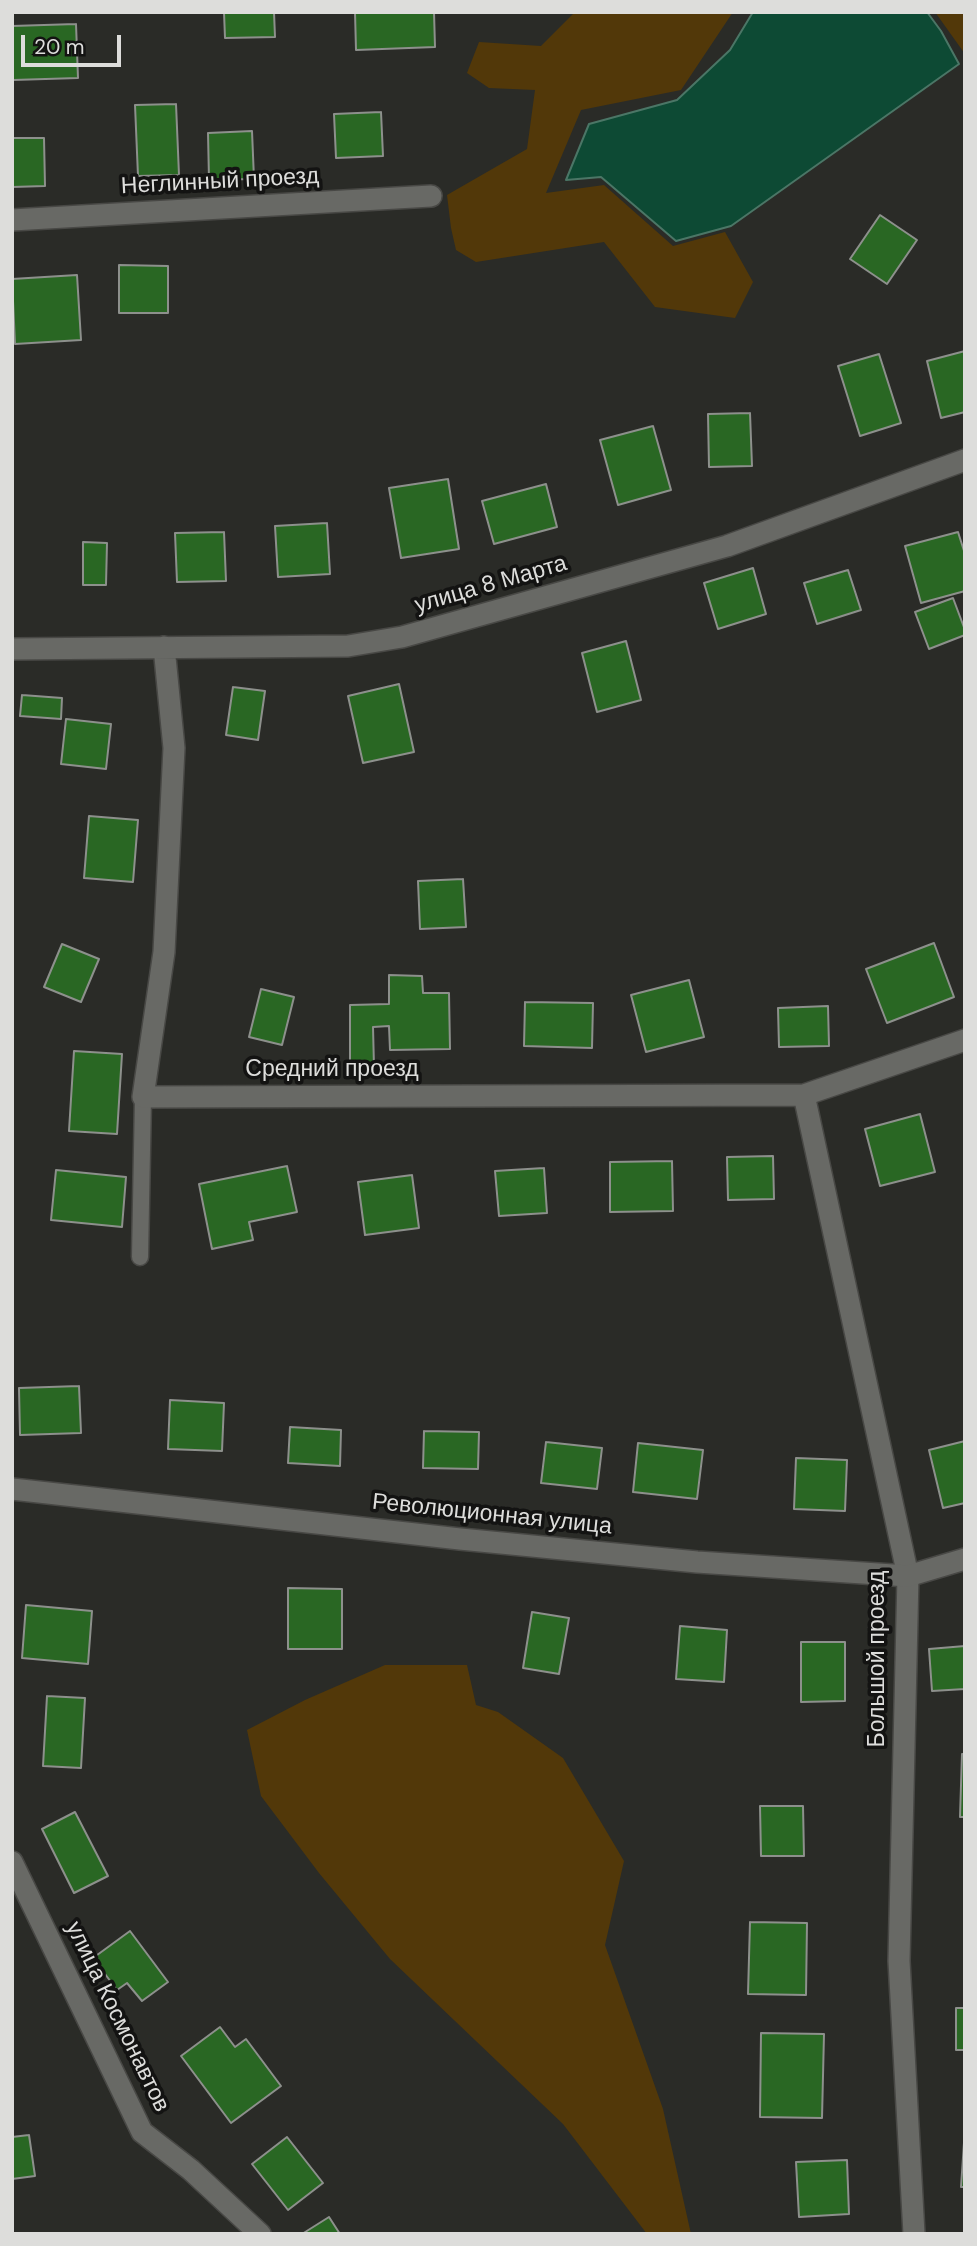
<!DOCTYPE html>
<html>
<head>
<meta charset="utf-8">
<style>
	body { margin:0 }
	#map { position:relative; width:977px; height:2246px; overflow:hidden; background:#2a2b27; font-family:"DM Sans",sans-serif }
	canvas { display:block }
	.frame { position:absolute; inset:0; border:14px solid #dddddb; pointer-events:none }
	.scale { position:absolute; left:21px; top:35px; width:100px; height:32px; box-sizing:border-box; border:4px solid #dddddb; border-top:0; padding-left:9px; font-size:21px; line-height:24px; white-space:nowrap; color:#dddddb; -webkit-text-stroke:5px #131312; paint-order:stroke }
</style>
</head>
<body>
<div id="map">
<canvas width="977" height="2246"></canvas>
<div class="frame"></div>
<div class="scale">20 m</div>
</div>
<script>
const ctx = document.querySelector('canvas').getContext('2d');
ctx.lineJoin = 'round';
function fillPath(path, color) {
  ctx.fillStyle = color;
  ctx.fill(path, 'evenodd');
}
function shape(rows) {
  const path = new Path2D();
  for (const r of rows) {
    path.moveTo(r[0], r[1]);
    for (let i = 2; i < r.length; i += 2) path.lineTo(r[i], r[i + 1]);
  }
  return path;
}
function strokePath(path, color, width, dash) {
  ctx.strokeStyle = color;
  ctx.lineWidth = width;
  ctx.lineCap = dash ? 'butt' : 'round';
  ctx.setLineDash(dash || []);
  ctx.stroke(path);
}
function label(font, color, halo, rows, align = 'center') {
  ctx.font = font + ' "DM Sans",sans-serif';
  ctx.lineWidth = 7;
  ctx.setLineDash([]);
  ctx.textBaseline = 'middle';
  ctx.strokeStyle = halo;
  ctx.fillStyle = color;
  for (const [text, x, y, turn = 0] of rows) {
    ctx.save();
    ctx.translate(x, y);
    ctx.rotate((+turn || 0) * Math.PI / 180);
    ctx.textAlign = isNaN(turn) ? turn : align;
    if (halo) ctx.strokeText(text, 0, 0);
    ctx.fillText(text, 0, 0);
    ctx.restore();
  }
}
fillPath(shape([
	[575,12,733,12,681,90,581,110,546,193,604,185,673,246,725,232,753,282,735,318,655,307,604,242,476,262,456,250,451,228,447,195,527,149,535,90,489,88,467,73,479,42,541,46],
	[935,12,965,12,965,54],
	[385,1665,467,1665,476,1705,498,1712,563,1758,624,1861,605,1945,663,2109,691,2234,647,2234,563,2124,390,1959,319,1873,261,1796,247,1730,305,1700]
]), '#523809');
const water = shape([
	[753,12,927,12,941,31,959,64,731,226,676,241,601,177,566,180,589,124,677,100,730,50,753,12]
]);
fillPath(water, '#0d4a34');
strokePath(water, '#4b7666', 2);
const building = shape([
	[224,12,274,12,275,37,225,38,224,12],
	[355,12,434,12,435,47,356,50,355,12],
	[76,24,78,78,13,80,12,26,76,24],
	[176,104,179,175,138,176,135,105,176,104],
	[381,112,383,156,336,158,334,114,381,112],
	[252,131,254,179,209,180,208,133,252,131],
	[12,138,44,138,45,186,12,187,12,138],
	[880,215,917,240,887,284,850,259,880,215],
	[119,265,168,266,168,313,119,313,119,265],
	[77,275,81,340,15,344,12,279,77,275],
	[965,351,965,412,941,418,927,361,965,351],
	[879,354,901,423,860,436,838,366,879,354],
	[750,413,752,466,709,467,708,414,750,413],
	[653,426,671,490,618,505,600,440,653,426],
	[448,479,459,549,401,558,389,488,448,479],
	[546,484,557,527,494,544,482,501,546,484],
	[327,523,330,574,278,577,275,526,327,523],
	[224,532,226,581,177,582,175,533,224,532],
	[958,532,965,554,965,591,921,603,905,546,958,532],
	[83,542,107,543,106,585,83,585,83,542],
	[753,568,766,614,718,629,704,583,753,568],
	[848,570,861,610,817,624,804,583,848,570],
	[953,598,965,630,965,635,929,649,915,612,953,598],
	[626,641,641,700,597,712,582,653,626,641],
	[399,684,414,752,363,763,348,696,399,684],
	[233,687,265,691,258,740,226,735,233,687],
	[22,695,62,698,61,719,20,716,22,695],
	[66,719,111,724,106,769,61,764,66,719],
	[89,816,138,820,133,882,84,878,89,816],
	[463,879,466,927,420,929,418,881,463,879],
	[934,943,954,997,887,1023,866,969,934,943],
	[62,944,99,959,81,1002,44,987,62,944],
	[389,975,422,976,423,993,449,993,450,1049,390,1050,389,1026,373,1027,374,1067,350,1068,350,1005,389,1004,389,975],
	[689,980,704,1037,646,1052,631,995,689,980],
	[261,989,294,997,282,1045,249,1037,261,989],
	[525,1002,593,1003,592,1048,524,1046,525,1002],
	[828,1006,829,1046,779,1047,778,1008,828,1006],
	[74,1051,122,1054,117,1134,69,1131,74,1051],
	[920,1114,935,1172,880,1186,865,1129,920,1114],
	[773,1156,774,1199,728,1200,727,1157,773,1156],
	[672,1161,673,1211,610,1212,610,1162,672,1161],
	[287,1166,297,1212,249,1222,253,1240,212,1249,199,1184,287,1166],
	[544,1168,547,1213,499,1216,495,1171,544,1168],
	[56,1170,126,1177,122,1227,51,1220,56,1170],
	[412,1175,419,1228,365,1235,358,1182,412,1175],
	[79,1386,81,1433,20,1435,19,1388,79,1386],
	[170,1400,224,1403,222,1451,168,1449,170,1400],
	[290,1427,341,1430,340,1466,288,1463,290,1427],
	[424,1431,479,1432,478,1469,423,1468,424,1431],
	[965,1441,965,1503,943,1508,929,1450,965,1441],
	[546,1442,602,1448,597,1489,541,1483,546,1442],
	[638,1443,703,1450,697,1499,633,1492,638,1443],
	[796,1458,847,1460,845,1511,794,1509,796,1458],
	[288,1588,342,1589,342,1649,288,1649,288,1588],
	[26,1605,92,1611,88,1664,22,1658,26,1605],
	[532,1612,569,1618,559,1674,523,1668,532,1612],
	[680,1626,727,1630,724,1682,676,1679,680,1626],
	[801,1642,845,1642,845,1701,801,1702,801,1642],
	[965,1646,965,1689,932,1691,929,1649,965,1646],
	[47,1696,85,1698,81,1768,43,1766,47,1696],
	[962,1754,965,1754,965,1817,960,1817,962,1754],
	[760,1806,803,1806,804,1856,761,1856,760,1806],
	[75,1812,108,1876,74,1893,42,1829,75,1812],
	[750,1922,807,1923,806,1995,748,1994,750,1922],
	[130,1931,168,1982,142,2001,127,1983,117,1990,93,1958,130,1931],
	[956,2008,965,2008,965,2050,956,2050,956,2008],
	[220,2027,235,2047,246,2039,281,2086,231,2123,181,2056,220,2027],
	[761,2033,824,2034,822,2118,760,2117,761,2033],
	[965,2128,965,2187,961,2187,965,2128],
	[29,2135,35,2176,12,2179,12,2137,29,2135],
	[287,2137,323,2183,288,2210,252,2164,287,2137],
	[847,2160,849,2214,799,2217,796,2162,847,2160],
	[329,2217,340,2234,302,2234,329,2217]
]);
fillPath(building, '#296723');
strokePath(building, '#8d908c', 2);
const lane = shape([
	[140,1257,143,1097]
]);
const street = shape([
	[12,220,431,196],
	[164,647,174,748,164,952,143,1097,804,1095,965,1040],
	[12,649,348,646,402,637,727,546,965,460],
	[804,1095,908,1576,899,1961,914,2234],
	[12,1862,142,2132,191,2170,260,2234]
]);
const secondary = shape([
	[12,1489,460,1539,697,1562,908,1576,965,1559]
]);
strokePath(lane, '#484845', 19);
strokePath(street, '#484845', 24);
strokePath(secondary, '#484845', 24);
strokePath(lane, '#686965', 16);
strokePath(street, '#686965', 21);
strokePath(secondary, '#686965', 21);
label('23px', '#dddddb', '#131312', [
	["Неглинный проезд",220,182,-3],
	["улица 8 Марта",491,585,-16],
	["Средний проезд",332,1070],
	["Революционная улица",492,1515,6],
	["Большой проезд",878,1659,-90],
	["улица Космонавтов",117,2017,64]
]);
</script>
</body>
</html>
